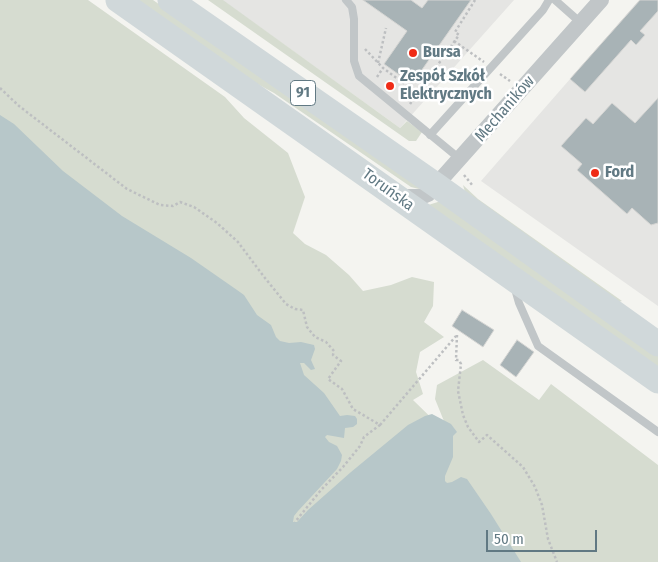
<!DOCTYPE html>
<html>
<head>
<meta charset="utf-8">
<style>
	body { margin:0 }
	#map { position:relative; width:658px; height:562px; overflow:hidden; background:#f4f4f0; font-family:"Fira Sans Condensed",sans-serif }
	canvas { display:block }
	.scale { position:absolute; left:486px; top:530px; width:111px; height:22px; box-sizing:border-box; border:2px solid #617983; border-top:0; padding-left:6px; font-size:15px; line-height:18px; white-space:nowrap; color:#617983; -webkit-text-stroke:4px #fff; paint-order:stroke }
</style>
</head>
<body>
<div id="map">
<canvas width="658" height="562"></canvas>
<div class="scale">50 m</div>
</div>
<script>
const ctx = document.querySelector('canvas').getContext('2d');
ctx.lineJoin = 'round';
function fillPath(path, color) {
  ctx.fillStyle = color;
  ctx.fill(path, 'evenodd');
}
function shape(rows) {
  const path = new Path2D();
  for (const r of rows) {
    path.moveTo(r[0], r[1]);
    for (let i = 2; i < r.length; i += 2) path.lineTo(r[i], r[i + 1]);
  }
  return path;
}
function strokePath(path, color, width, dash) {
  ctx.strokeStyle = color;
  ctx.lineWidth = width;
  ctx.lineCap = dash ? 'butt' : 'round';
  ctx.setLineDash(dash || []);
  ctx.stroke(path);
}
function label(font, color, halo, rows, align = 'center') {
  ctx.font = font + ' "Fira Sans Condensed",sans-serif';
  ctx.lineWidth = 5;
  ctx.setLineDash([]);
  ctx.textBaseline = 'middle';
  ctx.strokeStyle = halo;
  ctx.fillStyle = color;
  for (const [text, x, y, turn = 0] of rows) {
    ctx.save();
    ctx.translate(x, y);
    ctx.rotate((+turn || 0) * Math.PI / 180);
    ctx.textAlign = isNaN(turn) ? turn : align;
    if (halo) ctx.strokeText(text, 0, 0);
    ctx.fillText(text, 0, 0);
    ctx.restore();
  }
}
fillPath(shape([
	[222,0,514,0,400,128],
	[639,0,658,0,658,306,481,181]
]), '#e5e5e3');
fillPath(shape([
	[0,0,88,0,225,97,244,118,288,153,305,197,293,233,305,244,326,255,349,275,363,291,391,285,412,277,434,282,433,306,424,322,444,337,420,352,416,372,423,394,413,400,450,436,435,399,437,385,483,360,539,400,551,384,658,465,658,562,0,562],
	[131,0,153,0,422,187,419,189,411,187,274,93,250,80],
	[208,0,223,0,400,128,407,121,422,132,416,141,409,141],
	[463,185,478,199,622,301,618,302,465,192],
	[441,201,658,355,658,369,425,206]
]), '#d6dcd0');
fillPath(shape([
	[0,115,14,124,63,171,122,216,191,258,237,290,244,295,257,315,271,325,276,337,280,341,289,343,301,342,314,345,315,349,311,360,315,369,311,370,304,363,300,363,304,375,324,393,340,416,347,415,355,416,357,419,357,424,353,427,345,428,344,438,327,435,325,437,329,442,337,446,342,455,341,461,337,469,298,511,294,516,293,522,297,522,308,510,351,472,408,425,425,416,432,414,451,424,457,432,453,436,453,457,445,476,445,481,447,483,452,482,461,477,467,479,491,514,521,562,0,562]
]), '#b7c7c9');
const building = shape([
	[363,0,411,0,422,8,428,0,471,0,412,84,384,64,407,31,363,0],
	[640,0,658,0,658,11,640,31,645,35,636,45,631,40,585,92,570,79,640,0],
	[658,98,658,223,651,225,632,208,627,214,577,170,582,164,561,146,586,118,593,124,612,103,635,123,658,98],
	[462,310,494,330,483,347,452,326,462,310],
	[517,340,534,352,516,377,500,365,517,340]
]);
fillPath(building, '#a8b3b6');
strokePath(building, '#d5d5d3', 1);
strokePath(shape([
	[454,41,484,62],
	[365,49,383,68,417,93],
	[378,63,386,28],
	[500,74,510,81],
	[377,77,383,68],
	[0,88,19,106,127,189,160,205,173,206,180,202,194,207,217,223,238,242,265,278,286,304,295,309,303,310,307,327,315,337,326,342,334,351,333,355,341,361,328,379,342,389,353,409,380,425,364,437,360,446,343,467,321,490,295,522],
	[410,104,459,35,455,32,475,0],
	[464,175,473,186],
	[457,335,456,360,459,360,461,364,458,391,463,415,468,427,479,442,487,435,523,467,535,487,542,505,548,539,557,562],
	[380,425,456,336]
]), '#bdbfc1', 2.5, [2.5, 2.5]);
strokePath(shape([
	[346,0,352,7,354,19,354,61,359,76,460,159],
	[555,0,581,23],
	[430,135,543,10,549,0],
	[515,289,519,303,538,346,658,432]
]), '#c1c6c8', 8);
strokePath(shape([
	[398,197,421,197,428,194,601,0]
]), '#c1c6c8', 16);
strokePath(shape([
	[118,0,658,381],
	[170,0,436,185,658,344]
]), '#d0d8da', 25);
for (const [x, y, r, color] of [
	[413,53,5,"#ef2b16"],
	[390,86,5,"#ef2b16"],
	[595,173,5,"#ef2b16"]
]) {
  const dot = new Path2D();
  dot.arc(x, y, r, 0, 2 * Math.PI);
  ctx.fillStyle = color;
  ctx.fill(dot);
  strokePath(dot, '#fff', 2);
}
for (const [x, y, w] of [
	[303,93,25]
]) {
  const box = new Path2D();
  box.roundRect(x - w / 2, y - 12.5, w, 25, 4);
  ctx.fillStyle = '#fff';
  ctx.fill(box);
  strokePath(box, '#617983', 1);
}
label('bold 15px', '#617983', null, [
	["91",303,93]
]);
label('bold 16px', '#617983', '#fff', [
	["Bursa",423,53],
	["Zespół Szkół",400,77],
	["Elektrycznych",400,95],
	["Ford",605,173]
], 'left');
label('16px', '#617983', '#fff', [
	["Mechaników",505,109,-49],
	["Toruńska",388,190,36]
]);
</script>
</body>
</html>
